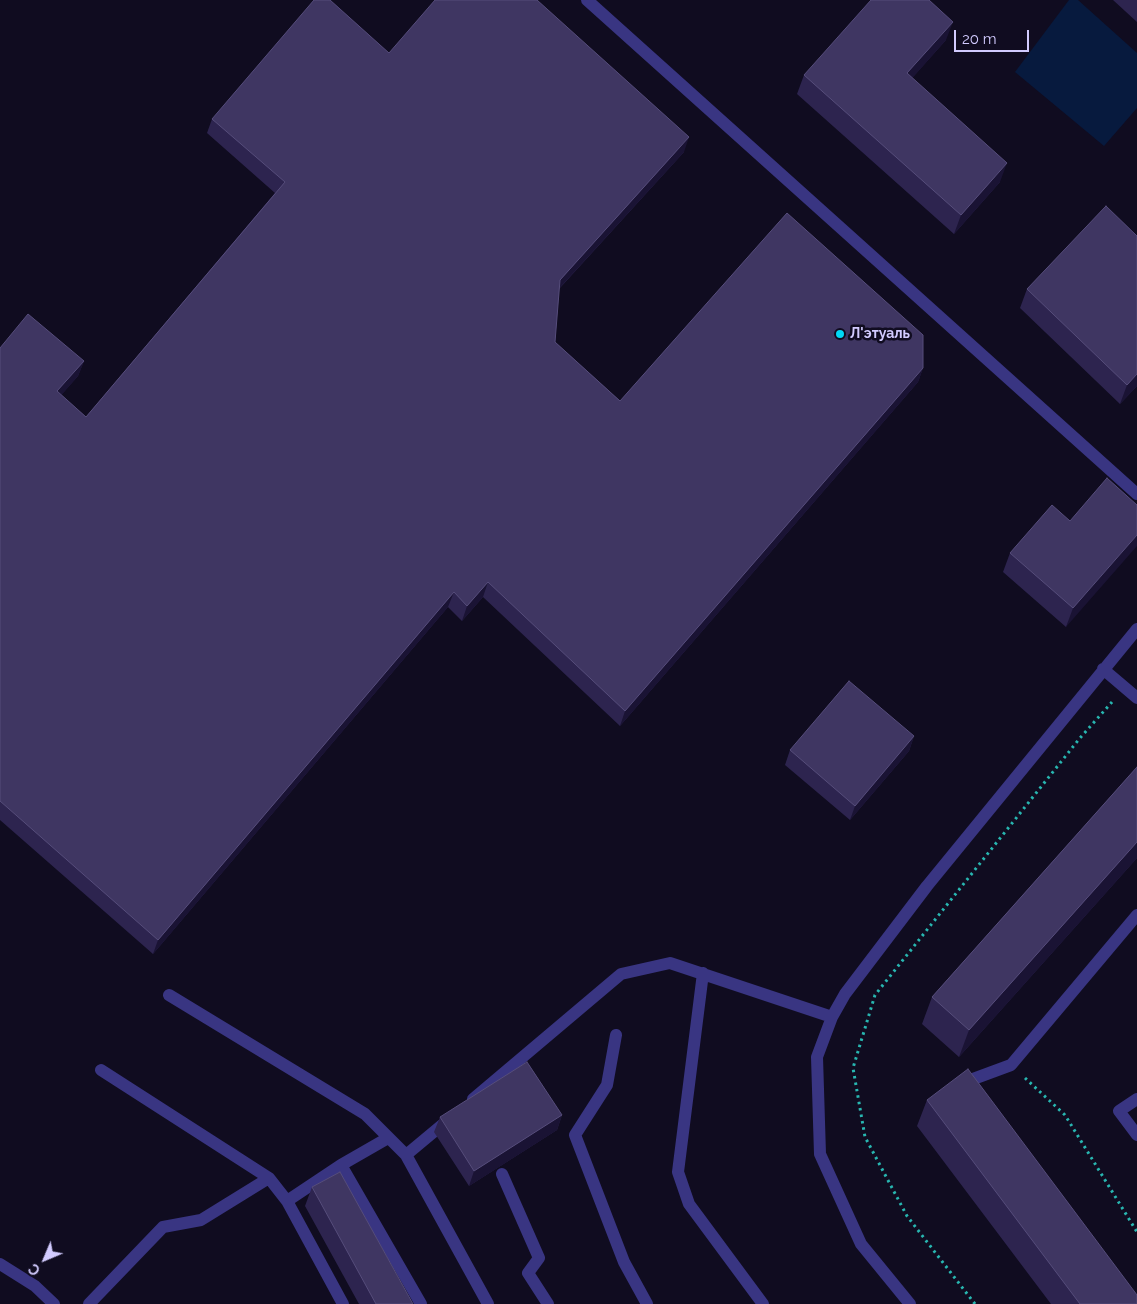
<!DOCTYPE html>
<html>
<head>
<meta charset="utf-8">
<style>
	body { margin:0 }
	#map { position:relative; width:1137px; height:1304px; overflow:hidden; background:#100c20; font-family:Raleway,sans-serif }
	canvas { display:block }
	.north { position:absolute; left:20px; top:1234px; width:50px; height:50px; -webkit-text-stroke:4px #100c20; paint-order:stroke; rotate:225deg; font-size:14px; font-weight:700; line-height:20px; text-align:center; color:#d2cbff }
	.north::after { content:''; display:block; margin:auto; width:18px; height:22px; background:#d2cbff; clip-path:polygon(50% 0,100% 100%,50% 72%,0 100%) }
	.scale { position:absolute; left:954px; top:30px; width:75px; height:22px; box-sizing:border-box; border:2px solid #d2cbff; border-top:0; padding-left:6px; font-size:15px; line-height:18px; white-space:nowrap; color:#d2cbff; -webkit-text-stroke:4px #100c20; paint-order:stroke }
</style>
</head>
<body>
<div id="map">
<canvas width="1137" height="1304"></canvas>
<div class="north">С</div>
<div class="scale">20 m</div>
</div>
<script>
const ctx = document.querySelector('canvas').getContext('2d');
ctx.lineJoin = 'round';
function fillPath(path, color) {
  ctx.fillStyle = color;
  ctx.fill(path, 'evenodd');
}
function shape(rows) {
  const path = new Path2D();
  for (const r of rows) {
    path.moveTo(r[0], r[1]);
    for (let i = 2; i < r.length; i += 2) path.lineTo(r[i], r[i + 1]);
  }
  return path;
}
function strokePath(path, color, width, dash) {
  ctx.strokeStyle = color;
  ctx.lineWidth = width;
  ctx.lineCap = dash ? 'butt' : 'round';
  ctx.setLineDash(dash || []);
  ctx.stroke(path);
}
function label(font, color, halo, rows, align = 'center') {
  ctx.font = font + ' Raleway,sans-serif';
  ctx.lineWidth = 5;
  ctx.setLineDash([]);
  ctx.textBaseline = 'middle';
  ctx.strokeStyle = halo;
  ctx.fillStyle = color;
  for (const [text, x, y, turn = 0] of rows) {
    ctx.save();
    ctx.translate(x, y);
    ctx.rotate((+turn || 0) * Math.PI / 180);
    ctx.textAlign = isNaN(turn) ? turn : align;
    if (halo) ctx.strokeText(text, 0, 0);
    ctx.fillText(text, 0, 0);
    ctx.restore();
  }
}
fillPath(shape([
	[1069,0,1078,0,1137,53,1137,108,1104,146,1015,72]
]), '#071a3e');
strokePath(shape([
	[1025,1078,1065,1115,1137,1232],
	[975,1304,907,1216,865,1137,853,1068,875,995,1080,738,1112,702]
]), '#28b6b0', 3, [2.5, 4]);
strokePath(shape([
	[587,0,1137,494],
	[1103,669,1137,698],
	[703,973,678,1172,689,1204,763,1304],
	[169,995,365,1114,406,1155],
	[616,1035,607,1085,575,1135,624,1262,647,1304],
	[101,1070,269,1178,287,1201],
	[965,1082,1011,1065,1137,915],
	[473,1099,621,974,670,963,832,1017],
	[1137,1099,1119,1111,1137,1135],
	[448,1120,406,1155,488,1304],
	[341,1165,388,1138],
	[502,1174,539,1258,528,1273,548,1304],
	[0,1264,35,1286,54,1304],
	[89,1304,163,1227,201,1220,269,1178],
	[343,1304,287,1201,341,1165,421,1304],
	[910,1304,861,1244,820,1154,817,1057,832,1017,845,994,927,886,1137,629]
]), '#393582', 12);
fillPath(shape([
	[1113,0,1137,0,1137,22],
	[946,40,912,78,1000,182,954,234,797,94,804,75],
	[389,53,684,152,559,289,555,342,620,401,923,368,918,382,620,726,483,597,462,621,448,607,153,954,0,820,0,348,84,361,78,376,61,395,86,417,275,193,207,133,212,119],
	[1027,289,1137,386,1120,404,1020,308],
	[1137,505,1066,627,1003,572,1010,553,1070,521],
	[914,736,909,751,850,820,785,765,790,750],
	[1137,767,1137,858,959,1057,922,1024,932,997],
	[927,1100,1137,1304,1051,1304,917,1126],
	[562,1115,557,1130,469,1186,434,1132,440,1117],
	[312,1187,413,1304,359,1304,305,1206]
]), '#2d244f');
fillPath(shape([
	[953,22,946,40,900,92,907,73],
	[689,137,684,152,554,294,560,280],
	[1007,163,1000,182,954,234,961,215],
	[84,361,78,376,52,406,57,391],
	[923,368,918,382,620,726,625,711],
	[1137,374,1137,386,1120,404,1127,385],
	[1137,535,1137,546,1066,627,1073,608],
	[488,582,483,597,462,621,467,606],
	[454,592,448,607,153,954,158,940],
	[914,736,909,751,850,820,855,806],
	[1137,842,1137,858,959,1057,969,1030],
	[562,1115,557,1130,469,1186,474,1171]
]), '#1a1334');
const building = shape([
	[314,0,330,0,389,53,435,0,537,0,689,137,560,280,555,342,620,401,787,213,923,335,923,368,625,711,488,582,467,606,454,592,158,940,0,801,0,348,28,314,84,361,57,391,86,417,285,182,212,119,314,0],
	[871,0,929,0,953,22,907,73,1007,163,961,215,804,75,871,0],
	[1106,206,1137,236,1137,374,1127,385,1027,289,1106,206],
	[1107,478,1137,505,1137,535,1073,608,1010,553,1052,505,1070,521,1107,478],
	[849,681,914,736,855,806,790,750,849,681],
	[1137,767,1137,842,969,1030,932,997,1137,767],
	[527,1062,562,1115,474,1171,440,1117,527,1062],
	[968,1069,1137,1295,1137,1304,1080,1304,927,1100,968,1069],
	[340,1172,413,1304,376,1304,312,1187,340,1172]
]);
fillPath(building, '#3f3662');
strokePath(building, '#564d7b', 1);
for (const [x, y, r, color] of [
	[840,334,5,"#00d8f6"]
]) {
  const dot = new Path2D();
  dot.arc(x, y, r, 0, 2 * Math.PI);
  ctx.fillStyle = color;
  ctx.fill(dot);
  strokePath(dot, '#100c20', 2);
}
label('bold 14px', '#d2cbff', '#100c20', [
	["Л'этуаль",850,334]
], 'left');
</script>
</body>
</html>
